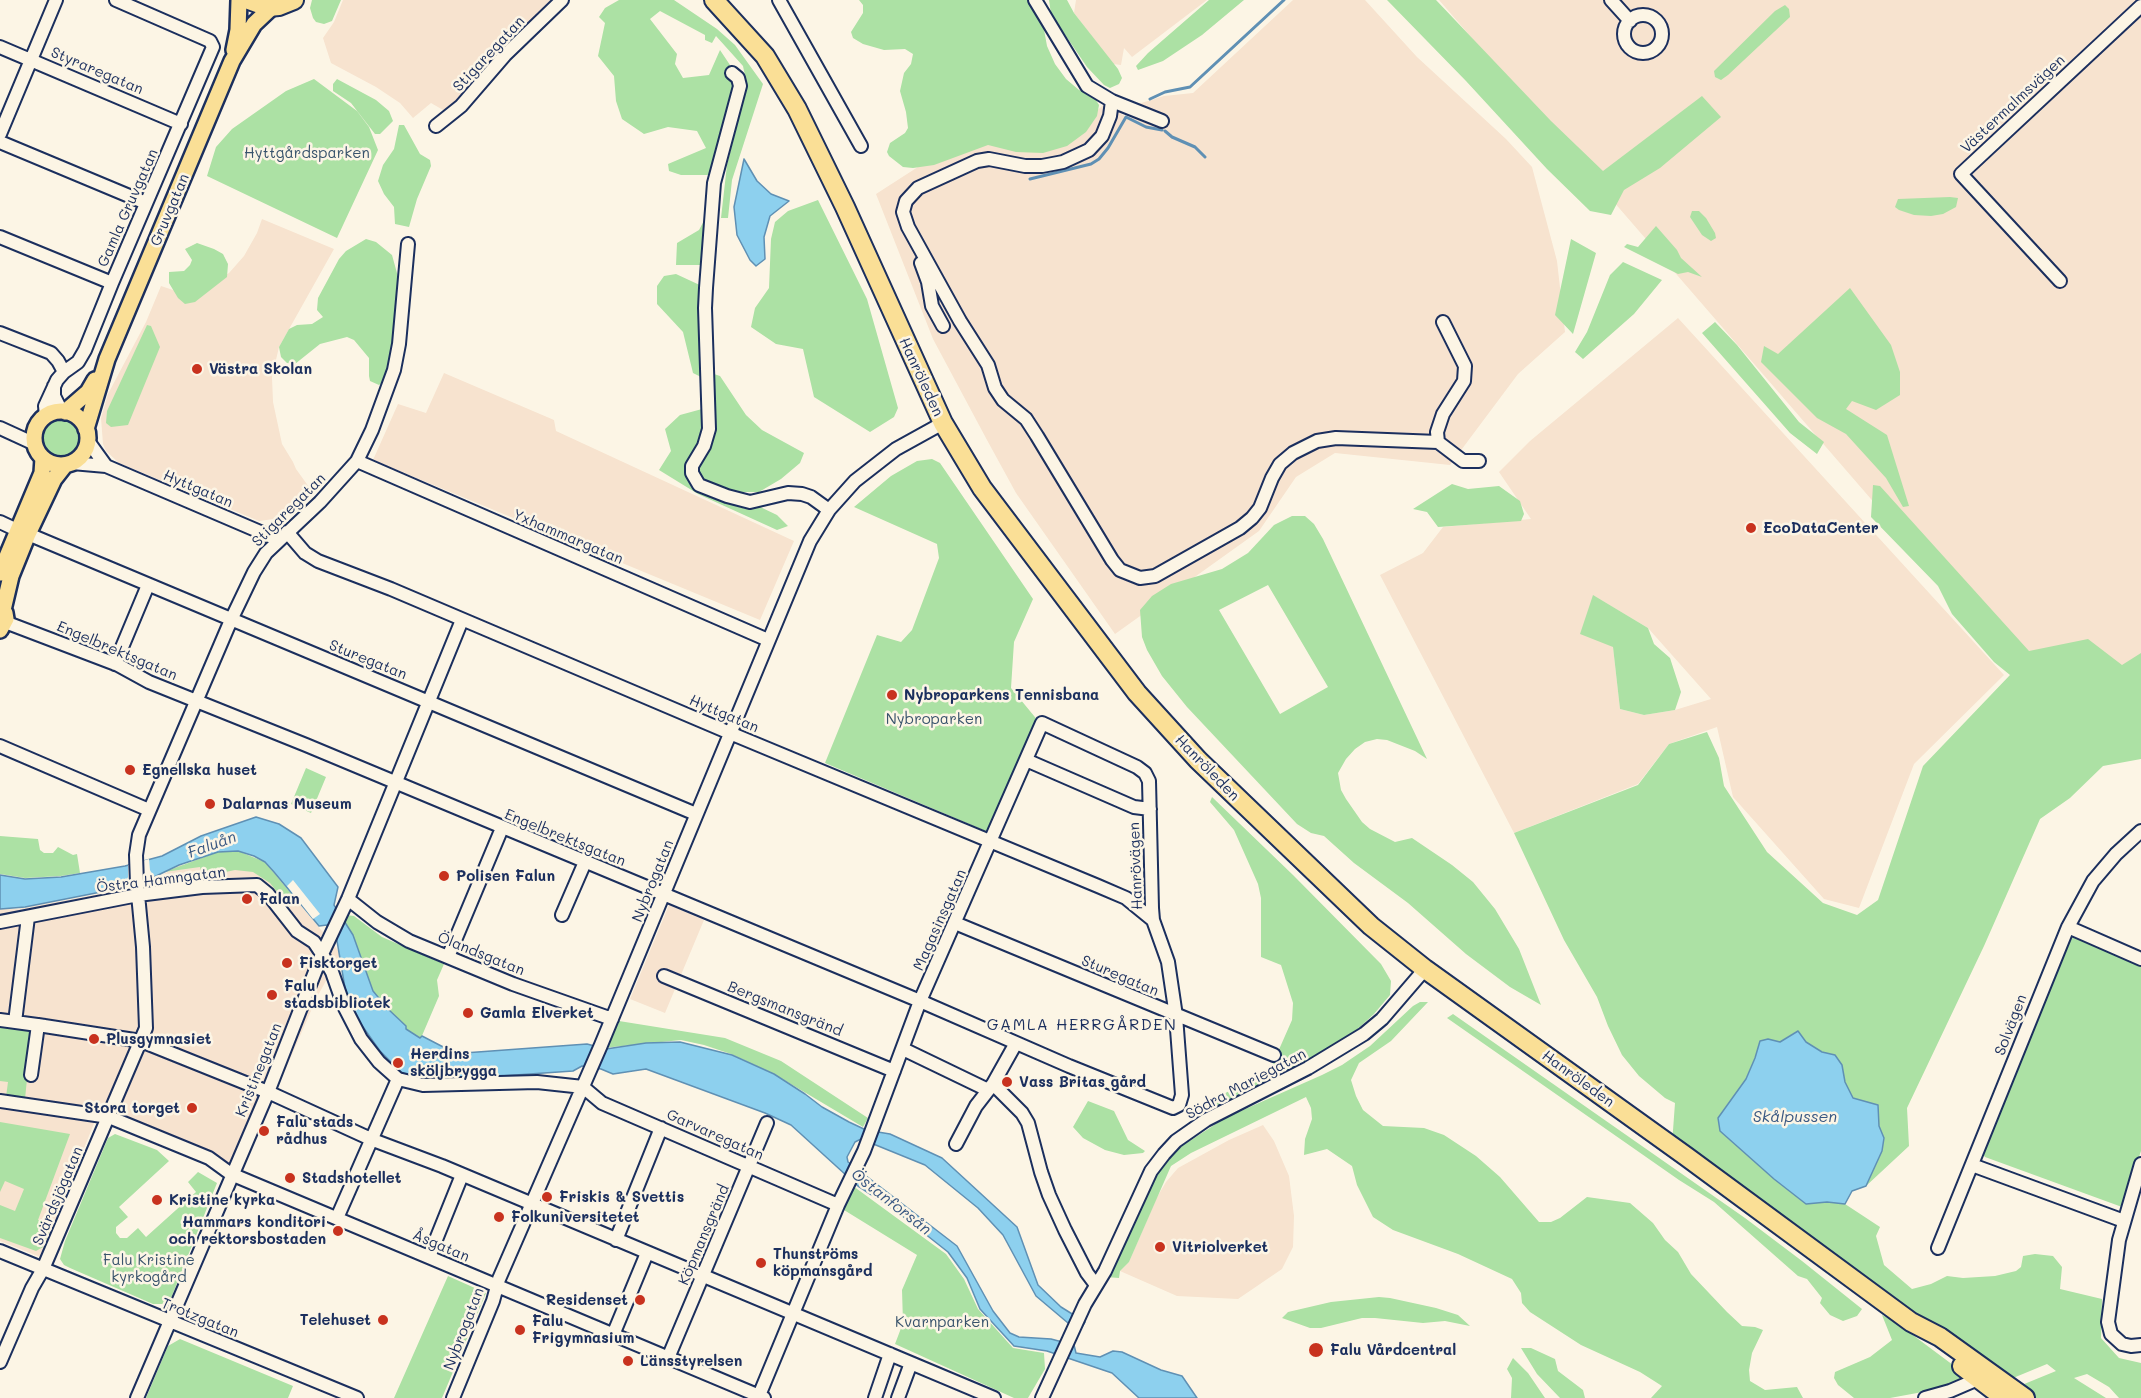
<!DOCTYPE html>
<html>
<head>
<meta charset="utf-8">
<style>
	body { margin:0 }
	canvas { display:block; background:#fcf5e5 }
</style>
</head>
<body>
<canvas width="2141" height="1398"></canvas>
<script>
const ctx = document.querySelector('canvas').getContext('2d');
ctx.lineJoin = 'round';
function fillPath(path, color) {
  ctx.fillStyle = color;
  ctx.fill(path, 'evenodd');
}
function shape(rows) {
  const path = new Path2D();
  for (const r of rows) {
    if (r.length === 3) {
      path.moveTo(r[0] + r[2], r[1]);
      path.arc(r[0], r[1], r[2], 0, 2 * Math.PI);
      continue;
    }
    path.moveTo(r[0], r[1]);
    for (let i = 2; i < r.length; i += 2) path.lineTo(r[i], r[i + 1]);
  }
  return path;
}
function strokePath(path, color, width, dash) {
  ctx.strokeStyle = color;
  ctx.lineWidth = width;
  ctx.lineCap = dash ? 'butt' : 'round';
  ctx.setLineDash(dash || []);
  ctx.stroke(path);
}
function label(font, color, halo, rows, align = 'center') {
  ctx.font = font + ' Mali,sans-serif';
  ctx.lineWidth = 5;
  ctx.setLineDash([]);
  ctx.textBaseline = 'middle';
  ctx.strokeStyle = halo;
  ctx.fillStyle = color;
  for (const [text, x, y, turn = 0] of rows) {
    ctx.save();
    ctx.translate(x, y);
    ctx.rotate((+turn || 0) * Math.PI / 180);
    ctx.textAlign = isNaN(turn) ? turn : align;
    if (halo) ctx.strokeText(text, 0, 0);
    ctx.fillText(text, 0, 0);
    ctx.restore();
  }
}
fillPath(shape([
	[343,0,553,0,450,114,431,103,413,118,400,103,376,87,331,63,323,38,334,22],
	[1076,0,1207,0,1132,57,1124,48,1121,65,1113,64,1074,13],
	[1293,0,1365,0,1417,57,1506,139,1532,167,1557,261,1565,332,1518,374,1450,465,1335,453,1296,477,1259,531,1115,634,1016,493,987,440,933,339,876,194,921,165,981,144,1034,151,1068,139,1104,104,1130,119,1138,104,1164,96,1193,93],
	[1439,0,2141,0,2141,669,2064,722],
	[262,219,334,249,279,347,272,377,273,402,282,444,293,462,296,469,309,487,310,499,295,510,281,518,259,521,119,463,106,451,103,444,101,418,108,394,146,322,161,286,176,291,204,288,229,273,244,256,257,233],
	[1678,318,2004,675,1914,764,1859,908,1824,899,1733,797,1717,727,1669,744,1638,784,1514,833,1380,575,1423,553,1443,527,1531,519,1499,472,1530,441],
	[1594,596,1648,628,1711,699,1675,710,1644,715,1620,709,1613,647],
	[444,373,554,420,556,431,794,541,760,620,373,460,398,404,426,413],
	[265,862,341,954,317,997,277,1089,240,1169,95,1121,40,1257,0,1241,0,908,18,909,131,888,157,878,179,865],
	[669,905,704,920,665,1013,630,999],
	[1263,1125,1274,1141,1289,1176,1294,1216,1293,1247,1282,1269,1238,1299,1177,1296,1120,1271,1129,1262,1156,1199,1166,1182,1178,1168,1229,1140]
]), '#f7e3cf');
fillPath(shape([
	[312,0,341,0,332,21,324,24,316,22,313,18,310,8],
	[619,0,674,0,717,29,735,45,763,84,732,180,728,218,721,218,727,165,747,85,743,66,716,36,712,43,705,40,705,35,660,11,650,19,677,54,675,64,683,78,709,75,720,50,734,71,737,84,710,175,681,175,669,171,668,164,706,148,697,131,668,127,644,134,622,119,616,101,614,76,598,56,605,23,599,17,605,8],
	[859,0,1028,0,1043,24,1047,46,1055,64,1066,79,1079,90,1093,95,1099,105,1097,116,1086,132,1067,146,1043,153,1016,152,988,145,934,165,913,168,903,167,889,156,887,152,890,143,905,133,908,128,906,112,900,91,904,73,911,64,913,54,905,49,884,50,863,44,853,38,851,32,863,13,863,5],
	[1049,0,1067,0,1074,13,1118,69,1122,78,1119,84,1110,88,1104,85,1087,67,1051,14],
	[1209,0,1244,0,1202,35,1163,61,1138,70,1136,66,1148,53],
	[1387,0,1436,0,1551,121,1603,171,1702,96,1721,117,1660,168,1624,190,1611,215,1590,211,1547,169,1466,81],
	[1785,5,1789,9,1790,17,1728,75,1721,80,1715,77,1714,71,1775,11],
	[314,79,357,111,369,127,378,150,337,238,207,176,216,147,232,129,286,91],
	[337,79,376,100,389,111,393,121,380,134,375,134,351,103,333,91,333,84],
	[399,125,404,125,420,154,430,160,431,166,417,199,409,227,395,224,394,207,384,194,378,181,383,165,394,149],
	[1950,197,1958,198,1956,207,1943,214,1931,216,1914,215,1899,210,1895,207,1898,199],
	[818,200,867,299,898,408,894,417,870,432,814,397,803,349,776,344,751,327,755,308,769,288,771,239,775,222,788,211],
	[1692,211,1699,211,1706,218,1715,233,1716,238,1711,241,1702,235,1690,217],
	[706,217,704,265,676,265,677,243,699,230],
	[1656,226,1677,250,1681,258,1702,277,1688,272,1678,274,1624,247,1627,244,1638,247],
	[366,239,376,242,392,255,400,284,392,361,383,382,379,385,370,381,369,376,369,358,354,340,347,337,320,344,295,364,287,363,281,357,279,347,289,329,297,325,312,324,323,317,317,310,318,298,339,259,346,251],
	[1571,239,1596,253,1573,334,1555,315],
	[197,243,214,249,223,254,228,264,227,277,195,302,185,304,178,298,169,283,169,272,184,271,190,265,192,260,185,249],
	[1623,262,1662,280,1634,314,1583,359,1575,352,1587,332,1610,275],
	[676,274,704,287,703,378,693,373,683,332,657,304,657,286,664,276],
	[1850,288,1891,345,1900,372,1900,395,1876,410,1852,401,1846,409,1887,435,1909,506,1903,507,1886,478,1846,434,1817,418,1761,362,1764,346,1778,354],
	[1715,322,1737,345,1799,422,1824,442,1817,454,1790,433,1702,333],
	[147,325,151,326,160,347,128,425,111,427,106,423,107,411],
	[714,374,720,376,746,415,762,430,804,453,800,463,781,479,759,492,734,492,736,506,746,509,756,505,777,515,788,526,777,530,698,494,659,470,671,451,665,429,680,415,702,409],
	[62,438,21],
	[932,459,940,463,1033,599,1014,642,1011,688,1039,722,988,832,825,763,877,635,901,642,912,630,939,558,937,544,854,507,891,476,917,461],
	[1452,484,1468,489,1499,486,1520,501,1524,514,1521,521,1438,527,1427,512,1413,509],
	[1873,485,1880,486,2029,651,2088,639,2122,665,2141,653,2141,759,2103,766,2070,798,2040,819,1984,946,1907,1108,1909,1146,1866,1186,1882,1151,1884,1138,1879,1126,1878,1105,1853,1098,1845,1082,1842,1065,1835,1055,1822,1052,1806,1042,1797,1031,1780,1042,1768,1039,1760,1041,1755,1058,1746,1079,1718,1118,1720,1131,1774,1179,1806,1204,1827,1202,1845,1204,1880,1227,1876,1236,1884,1265,1912,1289,1931,1284,1947,1276,1963,1278,1995,1276,2016,1271,2021,1267,2023,1256,2035,1254,2053,1256,2062,1267,2060,1289,2102,1299,2101,1338,2119,1358,2141,1363,2141,1398,2119,1398,2109,1387,2087,1374,2074,1378,2106,1398,2025,1398,2012,1389,2056,1371,2047,1364,2001,1383,1672,1144,1675,1103,1665,1098,1639,1076,1622,1055,1608,1026,1597,997,1564,940,1514,833,1638,785,1669,744,1707,732,1719,758,1724,786,1767,852,1823,903,1857,915,1878,900,1923,766,2010,675,1994,662,1952,614,1938,586,1871,517],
	[1292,516,1305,516,1314,524,1323,539,1427,759,1415,751,1387,740,1377,739,1365,742,1355,749,1346,759,1338,773,1341,790,1346,799,1362,822,1370,829,1395,842,1412,838,1452,865,1473,882,1495,909,1519,949,1541,1005,1510,987,1466,954,1408,903,1354,863,1324,836,1311,833,1297,824,1187,707,1162,676,1147,650,1142,637,1140,610,1152,596,1171,584,1222,569,1248,553,1274,525],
	[1268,585,1328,687,1280,714,1219,610],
	[1593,595,1648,628,1654,644,1670,658,1681,692,1675,710,1644,715,1620,709,1613,647,1580,634],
	[306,768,326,777,311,813,291,804],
	[1212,797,1293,875,1381,964,1391,981,1390,995,1374,1014,1351,1035,1323,1052,1204,1113,1204,1104,1270,1070,1292,1020,1293,1003,1281,965,1261,957,1261,898,1258,884,1234,830,1210,802],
	[0,836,38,839,40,850,44,853,53,853,58,847,73,855,77,854,80,873,61,876,25,878,0,874],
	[238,851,265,862,297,901,289,907,270,883,253,872,235,870,202,877,200,867,164,872,218,852],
	[346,915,354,916,382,937,444,964,437,980,439,996,421,1038,405,1029,406,1026,388,1009,373,991,353,935,344,920],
	[2076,936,2141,964,2141,1151,2122,1207,1985,1157,1982,1153,2069,939],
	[1420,1002,1428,1002,1391,1041,1359,1063,1351,1080,1356,1096,1363,1110,1383,1126,1424,1128,1444,1135,1476,1156,1500,1177,1539,1222,1551,1222,1560,1218,1587,1197,1630,1203,1653,1223,1665,1240,1678,1252,1691,1274,1727,1312,1742,1326,1755,1327,1763,1330,1752,1353,1749,1370,1750,1381,1765,1390,1797,1387,1803,1398,1651,1398,1662,1386,1640,1372,1581,1345,1530,1312,1522,1303,1521,1293,1512,1279,1458,1254,1393,1230,1373,1217,1357,1185,1352,1166,1327,1149,1304,1155,1305,1139,1312,1119,1311,1108,1306,1097,1191,1153,1171,1166,1129,1262,1120,1271,1119,1278,1106,1277,1153,1178,1165,1161,1182,1146,1225,1118,1322,1075,1342,1065,1370,1046,1413,1006],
	[1453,1014,1745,1218,1802,1261,1862,1309,1857,1316,1843,1321,1830,1315,1820,1303,1822,1298,1807,1279,1798,1276,1714,1202,1679,1180,1447,1018],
	[619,1021,725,1038,781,1061,868,1118,863,1127,774,1074,731,1054,704,1045,681,1040,603,1048],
	[0,1025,32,1029,25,1099,6,1097,8,1082,0,1081],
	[1088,1101,1114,1111,1128,1140,1145,1151,1143,1153,1124,1155,1105,1150,1083,1138,1073,1127],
	[0,1122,70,1134,38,1220,52,1225,43,1247,36,1251,0,1238,0,1205,15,1211,24,1189,5,1181,0,1192],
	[115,1134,157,1150,169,1161,119,1207,128,1217,116,1227,116,1233,120,1238,127,1238,138,1228,146,1237,196,1192,188,1182,198,1172,217,1183,171,1298,165,1304,153,1304,70,1268,64,1265,60,1259,65,1241,108,1138],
	[853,1186,946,1254,964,1279,978,1309,1013,1348,1044,1353,1045,1369,1028,1398,1014,1398,895,1344,903,1323,902,1290,917,1255,844,1210],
	[448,1276,486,1293,442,1398,394,1398],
	[1379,1297,1390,1298,1436,1308,1458,1315,1470,1326,1445,1321,1423,1323,1375,1318,1362,1318,1321,1328,1310,1328,1282,1318,1288,1312,1331,1302],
	[1882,1315,1894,1321,1957,1368,1963,1376,1961,1379,1928,1391,1890,1398,1854,1398,1838,1385,1834,1378,1835,1372,1870,1357,1892,1340],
	[180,1339,293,1386,288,1398,146,1398,168,1346],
	[1521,1348,1531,1348,1555,1359,1558,1371,1583,1390,1585,1398,1560,1398,1537,1374],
	[1513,1358,1528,1373,1545,1398,1511,1398,1512,1378,1507,1369]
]), '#ace1a4');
const water = shape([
	[744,159,757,181,771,194,789,201,770,216,764,237,765,259,756,266,750,260,737,235,734,207,744,159],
	[256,817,279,824,301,838,338,887,334,905,353,935,373,991,388,1009,406,1026,406,1029,420,1038,422,1036,449,1050,464,1053,587,1044,606,1049,646,1043,680,1042,732,1055,774,1074,805,1094,822,1107,849,1122,866,1130,890,1134,942,1158,1017,1227,1038,1285,1061,1307,1085,1322,1080,1330,1068,1323,1036,1296,1003,1235,978,1208,925,1165,861,1139,855,1142,847,1157,848,1162,957,1246,993,1311,1010,1333,1019,1337,1051,1339,1074,1345,1076,1353,1100,1357,1113,1351,1122,1352,1161,1370,1182,1376,1197,1398,1139,1398,1112,1373,1047,1351,1014,1346,980,1309,967,1278,948,1252,896,1211,858,1186,791,1125,765,1113,646,1069,613,1074,601,1069,582,1066,573,1071,443,1080,418,1079,402,1073,380,1051,356,1017,345,988,336,935,327,925,319,926,274,872,265,862,254,856,238,851,218,852,179,865,154,877,101,892,25,907,0,909,0,875,25,879,61,877,125,866,162,856,201,836,256,817],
	[1798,1031,1806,1042,1822,1052,1835,1055,1842,1065,1845,1082,1853,1098,1878,1105,1879,1126,1884,1138,1882,1151,1866,1186,1852,1191,1845,1204,1827,1202,1806,1204,1774,1179,1720,1131,1718,1118,1746,1079,1755,1058,1760,1041,1768,1039,1780,1042,1798,1031]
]);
fillPath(water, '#8dd0ee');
strokePath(water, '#5f90b4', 1.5);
fillPath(shape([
	[149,859,150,870,154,878,123,888,128,877,128,865],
	[293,880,320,914,313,919,287,886]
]), '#fcf5e5');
strokePath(shape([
	[1150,99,1165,92,1190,87,1284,0],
	[1165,131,1172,137,1195,147,1205,157],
	[1030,179,1091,164,1099,159,1108,148,1126,117,1146,127,1162,130]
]), '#5f90b4', 3);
const minor = shape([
	[779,0,861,146],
	[1035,0,1087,86,1112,101,1162,121],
	[1611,0,1630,21],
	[1643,34,19],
	[0,47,181,124],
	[732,73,738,78,740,86,714,183,706,288,705,308,709,429,704,446,692,466,692,473,699,485,727,496,750,502,788,493,802,494,811,497,829,510],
	[1112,101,1110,116,1102,136,1089,150,1063,162,1042,166,1025,166,989,159,977,161,918,188,906,201,903,212,908,227,960,321,988,365,995,388,1003,400,1026,419,1037,436,1112,560,1120,570,1140,578,1155,576,1240,528,1252,518,1260,508,1272,478,1280,464,1293,453,1317,441,1336,438,1438,442,1463,461,1479,461],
	[436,126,461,106,505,55,562,0],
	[0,134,56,0],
	[0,142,146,203],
	[0,237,112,283],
	[923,262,921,263,928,282,932,306,943,326],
	[2060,281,1961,174,2141,6],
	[0,333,51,353,58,361,64,372],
	[54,386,54,396,62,412],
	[46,416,45,406,57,380,64,372,78,362,85,350,112,283,213,47,210,41,116,0],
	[0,428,35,444],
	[88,441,106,466],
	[1438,442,1437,432,1443,414,1464,381,1465,366,1443,322],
	[357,461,768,640],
	[72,463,106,466,279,540],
	[0,522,17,530],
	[287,532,305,553,318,561,391,589,737,736,1098,886,1126,898,1153,920],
	[28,534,696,814],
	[5,622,118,665,149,682,306,745,920,1001,1069,1066,1173,1108,1179,1105,1182,1095,1176,1016,1168,962,1153,920,1152,908,1149,781,1145,773,1137,767,1042,723,920,1001,864,1151,838,1205,758,1398],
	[115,664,148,585],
	[0,746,149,810],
	[1026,760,1134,807,1150,809],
	[348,899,377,922,409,941,513,984,612,1019],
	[562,915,585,862],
	[0,922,138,895,202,887,257,885,268,894,297,931,314,942,322,954,332,972,344,1006,361,1039,379,1062,398,1079,423,1085,537,1082,583,1087,602,1103,838,1205],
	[955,923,1274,1055],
	[2068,927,2141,959],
	[448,957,502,828],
	[664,976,894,1071],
	[0,1020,45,1026],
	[15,1022,28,917],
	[38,1025,141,1041,268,1092,373,1140,442,1166,994,1398],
	[903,1049,988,1090],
	[31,1075,38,1025],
	[993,1084,1022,1113,1028,1123,1041,1172,1049,1195,1065,1230,1087,1273,1096,1285],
	[0,1101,109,1117,209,1158,231,1174,764,1398],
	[956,1144,976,1106,993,1084,1016,1043],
	[2141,1164,2119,1240,2108,1322,2111,1334,2122,1344,2131,1346,2141,1345],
	[1972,1165,2124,1221],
	[337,1218,398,1079],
	[616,1240,661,1128],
	[1938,1248,2068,927,2093,881,2116,854,2141,831],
	[0,1251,357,1398],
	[429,1257,462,1175],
	[613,1335,647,1253],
	[668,1358,767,1123],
	[0,1362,32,1288,43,1269,146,1028,143,947,137,884,136,855,139,835,231,620,254,572,266,553,320,502,357,461,372,430,394,370,399,344,408,244],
	[137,1398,268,1092,322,954,348,899,462,620],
	[453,1398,493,1301,499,1279,601,1045,810,541,829,510,855,481,896,449,943,423],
	[875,1398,890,1354],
	[898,1398,911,1363],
	[1042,1398,1085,1304,1105,1271,1151,1171,1164,1154,1176,1141,1206,1120,1308,1068,1364,1034,1382,1019,1425,969],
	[1925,1398,1950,1391,1978,1379]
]);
const major = shape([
	[234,50,238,30,239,0],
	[61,438,27],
	[65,412,88,392,95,380],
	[86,429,107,359,232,61,254,24,272,7],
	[0,573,42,473,43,458],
	[0,607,5,613,6,619,0,630],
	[3,610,11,576,28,534,54,479,65,465]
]);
const highway = shape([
	[249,0,268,7,279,6,294,0],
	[714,0,765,56,797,109,845,207,943,423,982,488,1137,693,1198,760,1371,926,1425,969,1687,1157,1911,1322,1940,1337,2025,1398],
	[1962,1366,2004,1398]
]);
strokePath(minor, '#1b2f5e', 16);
strokePath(major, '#1b2f5e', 20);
strokePath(highway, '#1b2f5e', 22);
strokePath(minor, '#fcf5e5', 12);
strokePath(major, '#fadf96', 15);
strokePath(highway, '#fadf96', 18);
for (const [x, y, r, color] of [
	[197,369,6,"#c8321e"],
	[1751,528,6,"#c8321e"],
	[892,695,6,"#c8321e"],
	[130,770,6,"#c8321e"],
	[210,804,6,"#c8321e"],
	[444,876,6,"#c8321e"],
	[247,899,6,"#c8321e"],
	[287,963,6,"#c8321e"],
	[272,995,6,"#c8321e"],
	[468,1013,6,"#c8321e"],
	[94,1039,6,"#c8321e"],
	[398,1063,6,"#c8321e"],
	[1007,1082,6,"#c8321e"],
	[192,1108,6,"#c8321e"],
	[264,1131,6,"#c8321e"],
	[290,1178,6,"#c8321e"],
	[547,1197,6,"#c8321e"],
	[157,1200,6,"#c8321e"],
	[499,1217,6,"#c8321e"],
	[338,1231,6,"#c8321e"],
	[1160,1247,6,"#c8321e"],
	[761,1263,6,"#c8321e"],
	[640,1300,6,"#c8321e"],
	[383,1320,6,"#c8321e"],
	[520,1330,6,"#c8321e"],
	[1316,1350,8,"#c8321e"],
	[628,1361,6,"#c8321e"]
]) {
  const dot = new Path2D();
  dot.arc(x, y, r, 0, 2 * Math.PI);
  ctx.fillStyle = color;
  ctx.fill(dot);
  strokePath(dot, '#fcf5e5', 2);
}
label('15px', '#1b2f5e', '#fcf5e5', [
	["Stigaregatan",489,54,-47],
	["Styraregatan",97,71,23],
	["Västermalmsvägen",2013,104,-43],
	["Gamla Gruvgatan",128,208,-66],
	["Gruvgatan",170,210,-67],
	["Hanröleden",921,377,65],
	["Hyttgatan",198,489,23],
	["Stigaregatan",289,510,-45],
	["Yxhammargatan",568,537,23],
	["Engelbrektsgatan",117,651,23],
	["Sturegatan",368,660,22],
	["Hyttgatan",724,714,23],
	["Hanröleden",1207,768,46],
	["Engelbrektsgatan",565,838,22],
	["Hanrövägen",1136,866,-92],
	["Östra Hamngatan",161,880,-7],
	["Nybrogatan",653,881,-68],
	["Magasinsgatan",940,920,-66],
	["Ölandsgatan",481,954,22],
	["Sturegatan",1120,976,23],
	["Bergsmansgränd",785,1009,22],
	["Solvägen",2011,1025,-69],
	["Kristinegatan",259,1070,-68],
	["Hanröleden",1578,1079,36],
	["Södra Mariegatan",1246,1084,-28],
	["Garvaregatan",715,1135,24],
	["Svärdsjögatan",58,1196,-67],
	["Köpmansgränd",704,1235,-67],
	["Åsgatan",441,1246,23],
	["Trotzgatan",200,1318,22],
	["Nybrogatan",464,1329,-69]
]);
label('15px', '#38536c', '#fcf5e5', [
	["Hyttgårdsparken",307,153],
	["Nybroparken",934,719],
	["Falu Kristine",149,1260],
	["kyrkogård",149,1277],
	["Kvarnparken",942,1322]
]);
label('bold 15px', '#1b2f5e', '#fcf5e5', [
	["Västra Skolan",209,369],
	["EcoDataCenter",1763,528],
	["Nybroparkens Tennisbana",904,695],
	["Egnellska huset",142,770],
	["Dalarnas Museum",222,804],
	["Polisen Falun",456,876],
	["Falan",259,899],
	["Fisktorget",299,963],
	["Falu",284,986],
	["stadsbibliotek",284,1003],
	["Gamla Elverket",480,1013],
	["Plusgymnasiet",106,1039],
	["Herdins",410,1054],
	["sköljbrygga",410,1071],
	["Vass Britas gård",1019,1082],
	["Stora torget",180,1108,"right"],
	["Falu stads",276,1122],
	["rådhus",276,1139],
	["Stadshotellet",302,1178],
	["Friskis & Svettis",559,1197],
	["Kristine kyrka",169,1200],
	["Folkuniversitetet",511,1217],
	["Hammars konditori",326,1222,"right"],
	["och rektorsbostaden",326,1239,"right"],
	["Vitriolverket",1172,1247],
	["Thunströms",773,1254],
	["köpmansgård",773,1271],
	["Residenset",628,1300,"right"],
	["Telehuset",371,1320,"right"],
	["Falu",532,1321],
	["Frigymnasium",532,1338],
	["Falu Vårdcentral",1330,1350],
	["Länsstyrelsen",640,1361]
], 'left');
label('italic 16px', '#385782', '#fcf5e5', [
	["Faluån",212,845,-20],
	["Skålpussen",1795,1117],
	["Östanforsån",891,1202,38]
]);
ctx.letterSpacing = '1.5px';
label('16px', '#1b2f5e', '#fcf5e5', [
	["GAMLA HERRGÅRDEN",1082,1025]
]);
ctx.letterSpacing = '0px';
</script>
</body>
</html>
